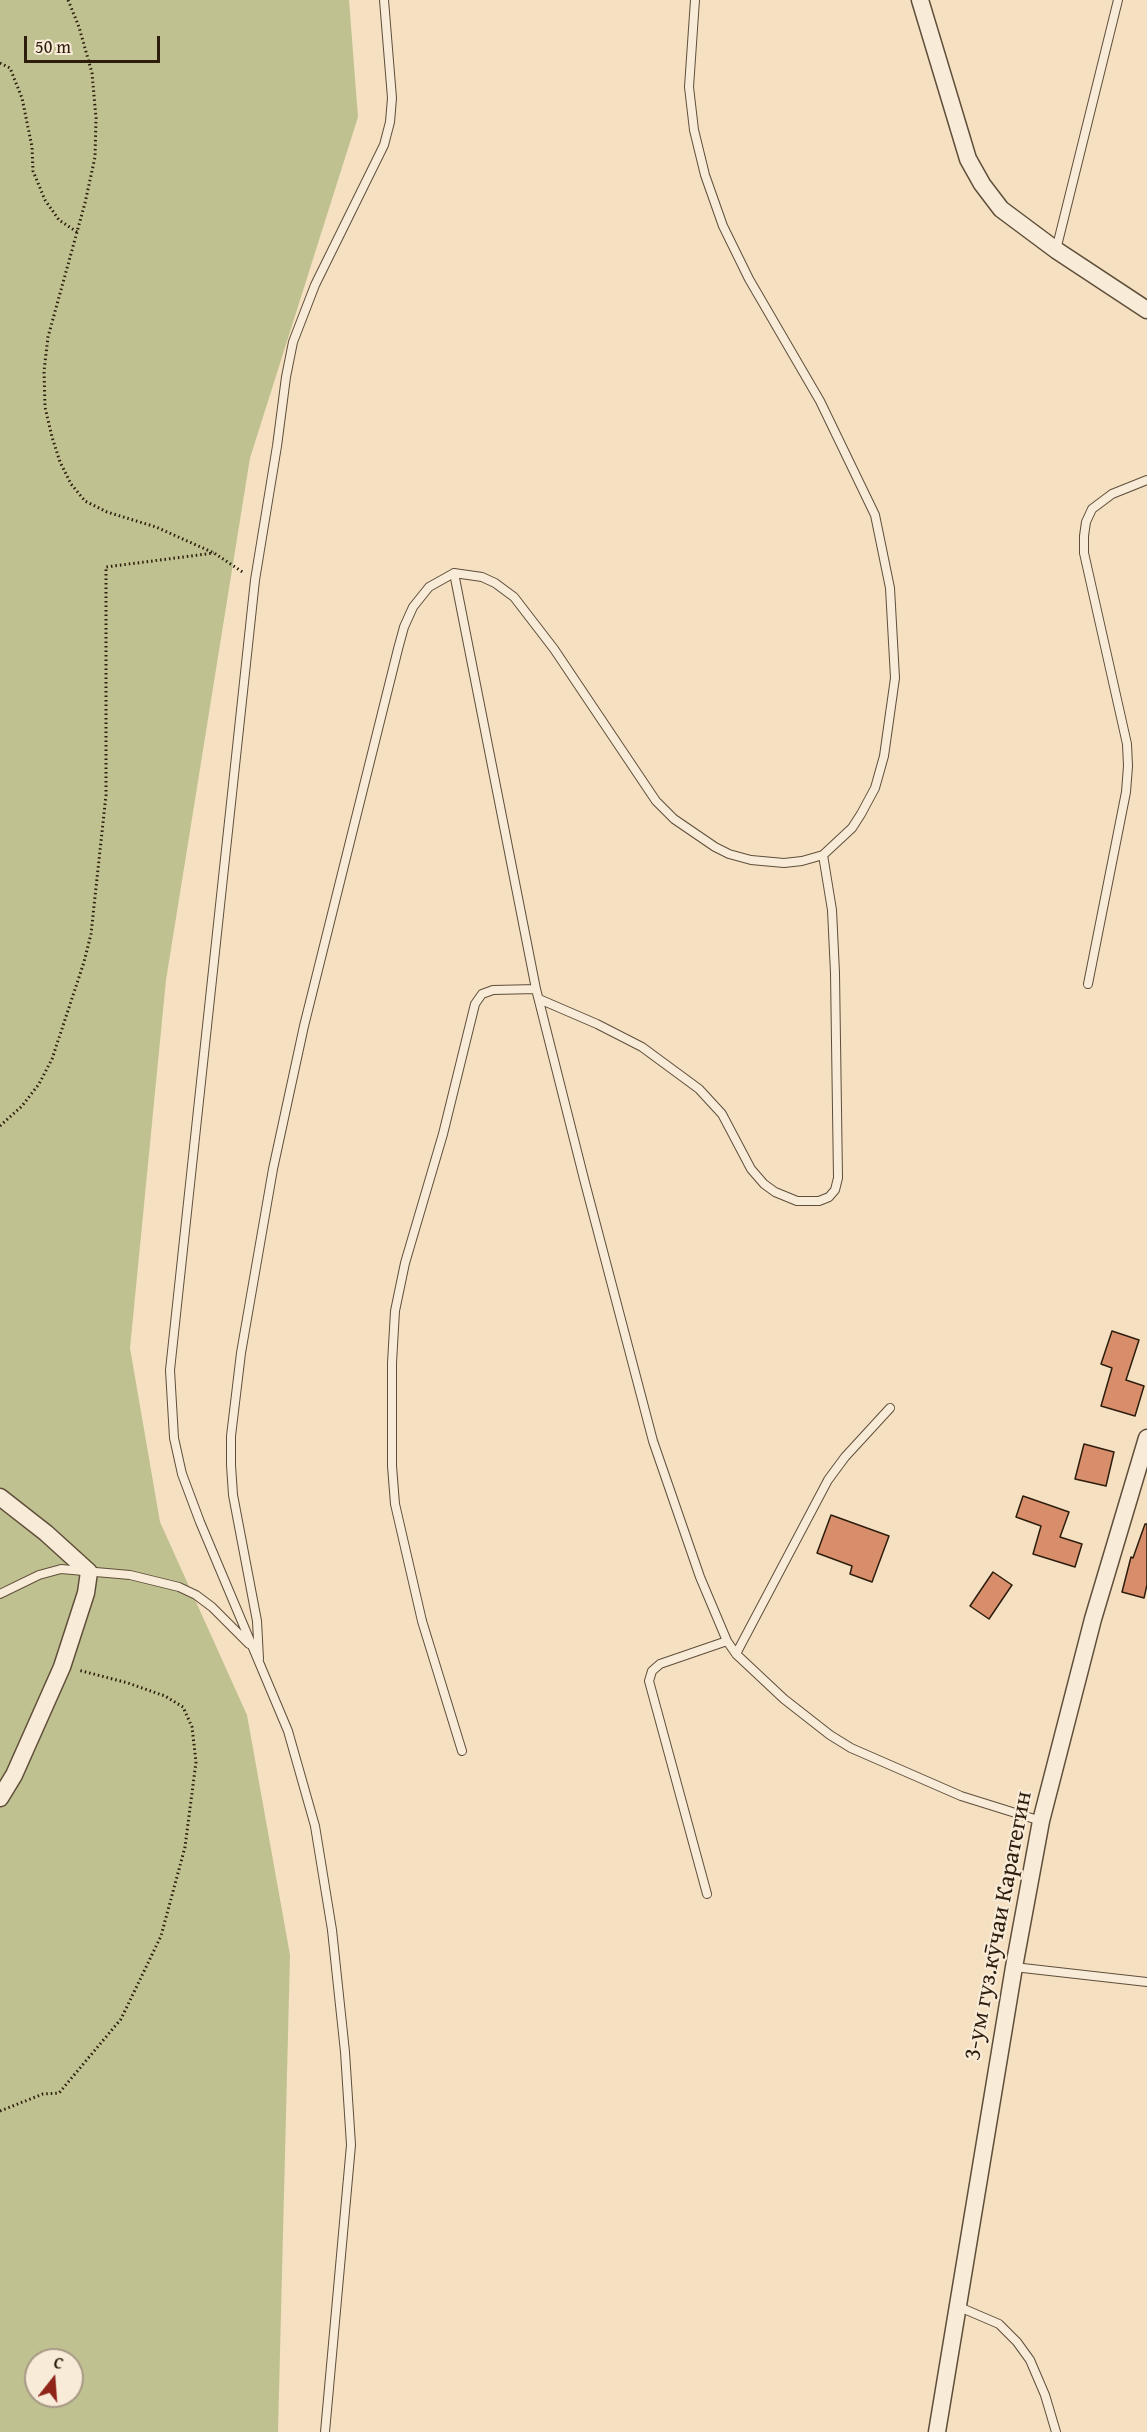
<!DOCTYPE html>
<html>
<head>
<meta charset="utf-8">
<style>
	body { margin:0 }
	#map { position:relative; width:1147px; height:2432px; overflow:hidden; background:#f5e0c1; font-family:"Gentium Book Plus",serif }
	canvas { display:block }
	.north { position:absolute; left:24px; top:2348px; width:60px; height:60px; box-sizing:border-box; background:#f8ebd7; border:2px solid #a79986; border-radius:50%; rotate:17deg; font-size:16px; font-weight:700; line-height:24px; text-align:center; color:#2d1d0d }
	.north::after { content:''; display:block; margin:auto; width:21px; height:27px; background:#8f2418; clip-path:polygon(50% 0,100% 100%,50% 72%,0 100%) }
	.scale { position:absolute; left:24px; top:36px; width:136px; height:27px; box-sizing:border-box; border:3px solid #2d1d0d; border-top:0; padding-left:8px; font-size:18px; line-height:21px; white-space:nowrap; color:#2d1d0d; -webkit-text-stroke:4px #f8ebd7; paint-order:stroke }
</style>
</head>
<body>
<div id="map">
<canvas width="1147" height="2432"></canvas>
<div class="north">С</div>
<div class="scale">50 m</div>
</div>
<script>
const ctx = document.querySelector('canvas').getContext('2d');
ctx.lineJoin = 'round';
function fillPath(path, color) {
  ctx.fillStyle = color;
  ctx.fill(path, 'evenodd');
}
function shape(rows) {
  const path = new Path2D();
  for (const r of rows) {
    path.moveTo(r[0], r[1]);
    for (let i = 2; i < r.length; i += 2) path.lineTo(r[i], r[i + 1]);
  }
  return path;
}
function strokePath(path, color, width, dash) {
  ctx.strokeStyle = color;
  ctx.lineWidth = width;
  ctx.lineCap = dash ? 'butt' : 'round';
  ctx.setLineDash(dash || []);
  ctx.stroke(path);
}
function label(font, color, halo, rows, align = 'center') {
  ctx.font = font + ' "Gentium Book Plus",serif';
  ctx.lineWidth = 4.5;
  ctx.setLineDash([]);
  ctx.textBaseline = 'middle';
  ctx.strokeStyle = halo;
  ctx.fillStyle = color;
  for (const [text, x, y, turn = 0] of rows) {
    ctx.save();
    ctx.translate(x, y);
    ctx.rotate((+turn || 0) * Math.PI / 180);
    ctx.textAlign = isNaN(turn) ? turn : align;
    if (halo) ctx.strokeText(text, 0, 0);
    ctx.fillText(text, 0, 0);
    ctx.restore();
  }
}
fillPath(shape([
	[0,0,349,0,358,117,250,458,166,980,130,1348,160,1522,247,1715,290,1955,278,2432,0,2432],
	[36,2360,72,2360,72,2396,36,2396]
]), '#c0c190');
const building = shape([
	[1112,1331,1139,1340,1126,1380,1144,1386,1135,1416,1101,1406,1112,1368,1101,1364,1112,1331],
	[1084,1444,1114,1452,1106,1486,1075,1479,1084,1444],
	[1023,1496,1069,1512,1060,1537,1082,1544,1075,1567,1033,1554,1041,1526,1016,1517,1023,1496],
	[831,1515,889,1536,872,1582,850,1574,852,1566,817,1553,831,1515],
	[1145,1524,1147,1524,1147,1585,1144,1598,1122,1592,1131,1557,1133,1558,1145,1524],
	[993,1572,1012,1585,989,1619,970,1606,993,1572]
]);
fillPath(building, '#d88e6b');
strokePath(building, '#2d1d0d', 1.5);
const service = shape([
	[1056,250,1118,0],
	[454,573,536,989,584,1179,653,1441,700,1577,727,1641,736,1654,784,1699,830,1735,851,1748,961,1796,1041,1821],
	[1088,984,1126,792,1128,766,1127,744,1084,553,1084,536,1086,522,1092,509,1112,494,1147,480],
	[539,999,597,1024,642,1047,699,1089,722,1114,751,1169,764,1184,775,1192,797,1201,819,1201,829,1197,835,1190,838,1178,835,973,832,910,823,855],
	[0,1594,39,1575,61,1569,130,1575,179,1587,196,1595,212,1607,249,1644],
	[736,1654,828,1480,845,1457,890,1408],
	[259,1659,257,1621,233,1495,231,1465,231,1436,241,1353,273,1169,304,1026,398,649,404,627,413,607,429,587,454,573,482,577,495,583,514,597,554,649,656,801,674,819,715,847,729,854,751,860,784,863,802,861,823,855,852,828,861,814,875,788,884,756,895,678,890,588,875,515,820,401,749,279,723,226,705,175,694,130,689,87,695,0],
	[462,1751,422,1621,395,1504,392,1466,392,1363,395,1311,405,1263,443,1134,475,1004,482,994,493,990,536,989],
	[707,1894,649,1681,652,1671,660,1664,727,1641],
	[1014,1967,1147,1982],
	[957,2306,999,2324,1017,2342,1030,2360,1045,2395,1056,2432],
	[325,2432,351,2145,345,2052,332,1930,315,1826,288,1731,200,1522,182,1474,174,1438,170,1370,255,580,277,446,286,377,293,342,315,285,384,145,390,122,392,98,384,0]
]);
const minor = shape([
	[920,0,968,159,982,184,1001,209,1056,250,1147,310],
	[0,1497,46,1533,89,1572,86,1593,62,1667,14,1775,0,1798],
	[937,2432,1014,1967,1041,1821,1093,1619,1147,1438]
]);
strokePath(service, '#5f4e3a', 10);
strokePath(minor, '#5f4e3a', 19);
strokePath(shape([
	[68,0,79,27,92,73,96,118,95,157,85,203,48,337,44,371,45,407,52,437,60,462,71,484,85,501,107,512,156,527,214,553,244,573],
	[0,63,10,68,22,98,32,147,33,171,45,200,59,220,77,232],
	[0,1126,22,1106,39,1084,52,1059,84,962,91,934,106,795,106,567,214,553],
	[0,2111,43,2094,59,2093,121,2019,161,1936,185,1847,196,1762,192,1727,183,1707,165,1696,128,1683,78,1670]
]), '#2d1d0d', 3, [1.5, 3]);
strokePath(service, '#f8ebd7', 8);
strokePath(minor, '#f8ebd7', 16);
label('24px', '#2d1d0d', '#f8ebd7', [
	["3-ум гуз.кӯчаи Каратегин",999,1926,-79]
]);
</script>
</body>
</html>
